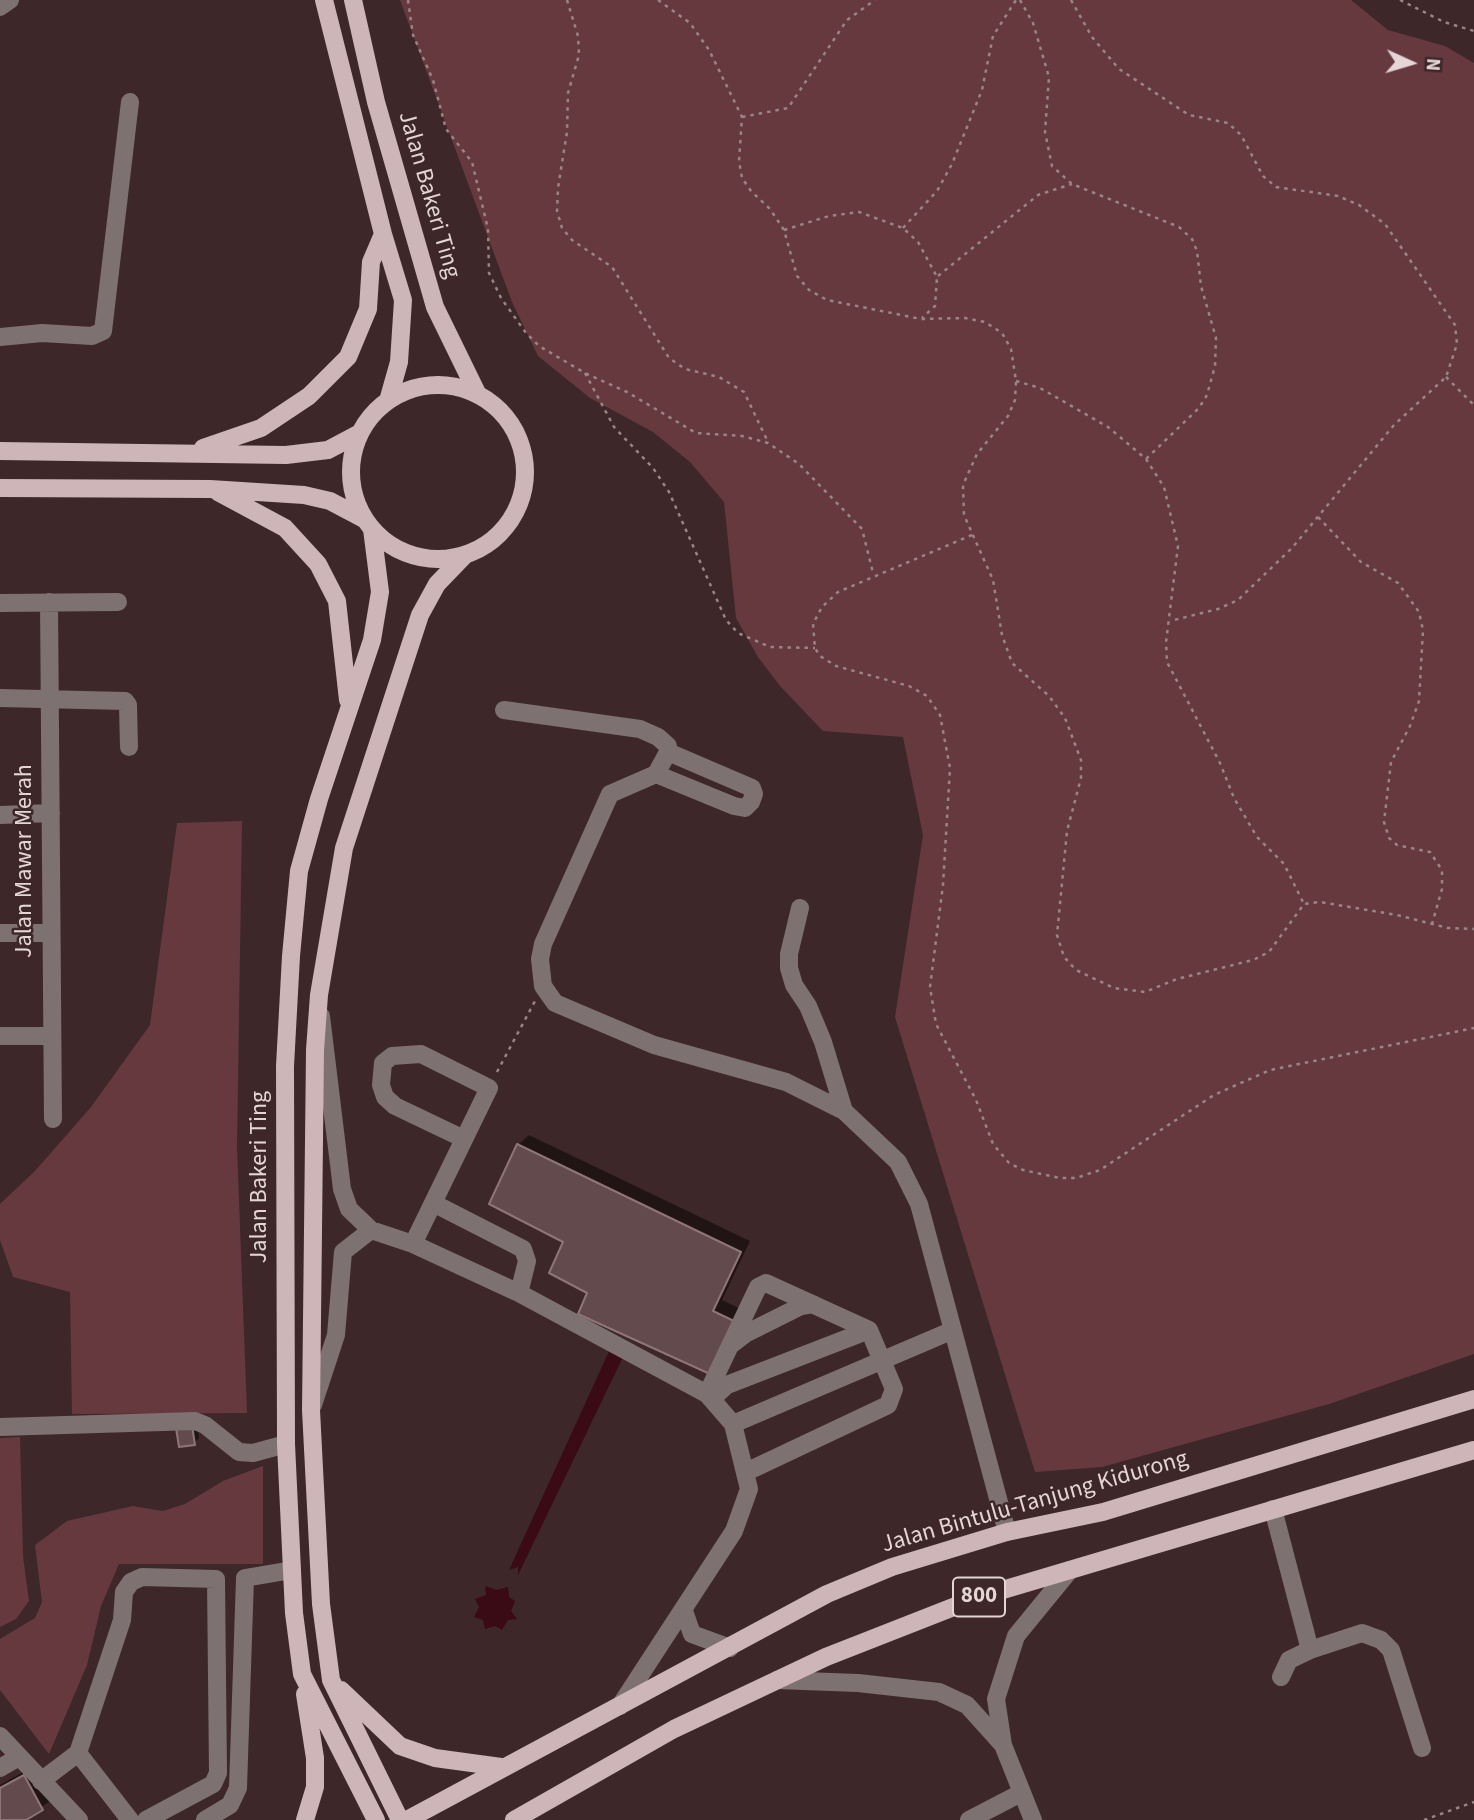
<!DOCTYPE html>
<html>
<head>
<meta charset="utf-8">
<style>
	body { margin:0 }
	#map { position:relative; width:1474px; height:1820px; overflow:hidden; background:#3d2729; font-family:"Source Sans 3",sans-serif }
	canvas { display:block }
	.north { position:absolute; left:1376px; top:28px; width:70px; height:70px; -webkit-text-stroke:5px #3d2729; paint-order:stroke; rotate:94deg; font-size:19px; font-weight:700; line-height:28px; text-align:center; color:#e4d5d6 }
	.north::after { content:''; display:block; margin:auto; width:24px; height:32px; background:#e4d5d6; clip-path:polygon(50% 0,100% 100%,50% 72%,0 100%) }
</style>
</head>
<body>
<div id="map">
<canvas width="1474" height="1820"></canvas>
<div class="north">N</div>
</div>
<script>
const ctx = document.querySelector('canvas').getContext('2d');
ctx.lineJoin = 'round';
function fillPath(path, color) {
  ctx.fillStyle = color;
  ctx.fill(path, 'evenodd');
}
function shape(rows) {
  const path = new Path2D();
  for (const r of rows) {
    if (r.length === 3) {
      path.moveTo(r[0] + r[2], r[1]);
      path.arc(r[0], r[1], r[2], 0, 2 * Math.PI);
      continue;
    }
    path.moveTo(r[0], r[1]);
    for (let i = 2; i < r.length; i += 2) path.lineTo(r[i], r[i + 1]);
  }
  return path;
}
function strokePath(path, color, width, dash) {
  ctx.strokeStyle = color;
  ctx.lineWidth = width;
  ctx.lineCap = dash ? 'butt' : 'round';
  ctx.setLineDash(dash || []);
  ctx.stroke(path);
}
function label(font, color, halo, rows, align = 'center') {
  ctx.font = font + ' "Source Sans 3",sans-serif';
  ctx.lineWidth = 5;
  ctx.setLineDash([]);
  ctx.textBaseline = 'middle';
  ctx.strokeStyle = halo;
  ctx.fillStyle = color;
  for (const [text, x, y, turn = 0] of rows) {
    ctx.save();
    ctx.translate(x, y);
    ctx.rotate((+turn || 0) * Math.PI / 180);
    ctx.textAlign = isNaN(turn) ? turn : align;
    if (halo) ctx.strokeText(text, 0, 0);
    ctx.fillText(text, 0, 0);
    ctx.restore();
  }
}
fillPath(shape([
	[400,0,1351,0,1388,30,1445,46,1474,63,1474,1354,1329,1404,1102,1467,1035,1472,895,1017,923,835,903,737,823,731,780,686,758,657,736,618,724,502,690,462,653,432,590,398,538,356,512,302],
	[242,821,237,1147,247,1413,72,1414,70,1292,13,1277,0,1240,0,1204,35,1171,91,1107,150,1025,177,823],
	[20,1437,23,1556,29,1601,16,1619,0,1627,0,1438],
	[263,1466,263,1564,119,1564,101,1606,87,1665,49,1754,0,1690,0,1639,35,1618,42,1602,35,1545,67,1521,133,1506,163,1511,185,1504,223,1481]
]), '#66393f');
fillPath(shape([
	[611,1347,624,1355,518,1575,518,1567,509,1570],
	[485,1586,497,1590,508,1587,509,1597,515,1601,511,1611,517,1619,508,1620,502,1630,495,1626,485,1629,483,1620,474,1617,479,1607,475,1599,486,1595]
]), '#3a0b15');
fillPath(shape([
	[529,1135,750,1241,722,1300,743,1310,710,1372,589,1292,518,1145],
	[197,1421,199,1438,194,1443,181,1445],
	[34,1766,53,1799,23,1820,0,1820,0,1785]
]), '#0007');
const building = shape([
	[517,1144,741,1252,713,1311,734,1321,710,1374,578,1314,587,1293,549,1273,563,1242,489,1204,517,1144],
	[192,1425,195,1445,179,1447,176,1428,192,1425],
	[24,1775,43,1810,26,1820,0,1820,0,1788,24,1775]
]);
fillPath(building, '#634a4c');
strokePath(building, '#907577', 2);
strokePath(shape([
	[408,0,413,35,433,80,446,129,472,162,488,229,489,273,501,298,526,333,539,346,585,373,627,392,696,433,742,436,768,443,799,464,862,529,873,573],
	[567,0,578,36,579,55,568,93,567,132,558,188,557,211,562,228,572,240,612,267,669,358,685,369,719,377,744,392,768,442],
	[658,0,690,23,709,50,742,117,739,161,742,178,751,191,770,209,784,230,797,276,809,290,827,300,921,319,965,318,985,322,1002,333,1011,349,1016,381,1015,400,1008,416,977,454,963,485,964,515,993,580,1002,635,1012,663,1049,696,1065,718,1081,760,1081,778,1067,831,1057,935,1064,957,1076,970,1114,988,1145,992,1177,979,1253,960,1269,952,1304,904,1320,902,1397,915,1448,928,1474,929],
	[1020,0,1033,23,1049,77,1045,132,1052,166,1072,184,1179,227,1192,239,1197,251,1201,286,1216,338,1215,366,1207,395,1199,408,1146,459],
	[1071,0,1092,37,1119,69,1189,115,1228,123,1241,135,1263,176,1276,187,1338,196,1359,205,1385,224,1455,325,1457,344,1446,377,1394,425,1292,548,1238,600,1218,609,1170,621],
	[1400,0,1444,22,1474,31],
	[742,117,788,108,847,20,875,0],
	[903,228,937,191,952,164,982,90,993,36,1016,0],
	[784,230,829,216,859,212,903,228,918,242,937,277,935,306,922,318],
	[938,276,1038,195,1072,184],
	[585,373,614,427,653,468,669,492,726,620,738,633,770,647,815,648],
	[1446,377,1474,405],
	[1016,381,1040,388,1108,427,1146,459,1164,487,1178,546,1166,642,1167,662,1220,763,1234,798,1257,837,1284,864,1304,904],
	[1318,517,1361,562,1398,583,1419,612,1423,630,1419,701,1410,726,1391,762,1384,822,1389,838,1397,845,1430,852,1442,870,1442,889,1432,924],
	[972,535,838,592,822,607,813,624,815,648,820,656,836,666,909,686,927,696,940,715,950,768,943,885,930,987,936,1024,976,1100,993,1144,1009,1163,1023,1170,1060,1178,1076,1178,1100,1170,1214,1095,1270,1070,1474,1028],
	[497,1072,535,1001],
	[1424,1820,1474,1802]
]), '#988687', 2.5, [3.5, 5]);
strokePath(shape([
	[0,7,10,0],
	[0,337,42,333,92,336,103,331,130,102],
	[49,602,53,1119],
	[0,603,118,602],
	[0,698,125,701,128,705,129,747],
	[504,710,640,729,658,737,668,746,668,752,656,774,610,794,543,944,540,959,543,986,555,1003,654,1045,786,1082,844,1111,898,1162,919,1204,1007,1532],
	[656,774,734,806,745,808,751,802,754,794,752,788,668,752],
	[0,815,51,813],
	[800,908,789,954,789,968,794,985,808,1006,823,1042,844,1111],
	[0,933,51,933],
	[321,1016,342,1189,349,1209,371,1230,413,1244,519,1293,707,1394,733,1424,749,1489,734,1531,620,1706],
	[0,1036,52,1036],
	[433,1203,523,1249,527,1261,519,1293],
	[413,1244,489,1088,421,1054,392,1056,383,1063,381,1085,385,1097,395,1106,462,1138],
	[732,1344,745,1334,801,1306,813,1304],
	[707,1394,758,1287,766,1283,869,1330,894,1389,888,1405,746,1472],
	[712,1399,727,1385,869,1330],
	[313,1405,336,1335,343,1252,371,1230],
	[733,1424,951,1331],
	[0,1427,195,1421,205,1425,239,1452,253,1453,286,1444],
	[1273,1509,1310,1650,1362,1633,1381,1640,1391,1650,1422,1748],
	[684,1611,692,1634,730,1648],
	[1281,1677,1289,1660,1310,1650],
	[777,1680,858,1683,939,1692,967,1705,1003,1745],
	[0,1736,79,1820],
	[78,1753,122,1620,124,1592,131,1582,142,1577,216,1579,218,1773,213,1784,146,1820],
	[0,1768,19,1757],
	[41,1781,78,1753,130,1820],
	[205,1820,230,1805,238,1788,245,1578,292,1570],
	[969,1820,1021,1793],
	[1033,1820,1003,1745,996,1699,1016,1636,1070,1570]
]), '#7e7172', 18);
strokePath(shape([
	[324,0,383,234,403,300,399,362,388,401],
	[353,0,376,102,435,307,478,395],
	[438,472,87],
	[203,448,261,428,309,396,348,357,368,309,371,262,383,234],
	[0,451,286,455,328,450,360,433],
	[0,488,210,489,304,495,330,501,364,519],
	[218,492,285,528,318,564,337,601,348,700],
	[372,529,380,592,372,640,319,799,299,871,291,956,285,1066,286,1444,294,1613,302,1674,376,1820],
	[341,1690,400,1746,435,1758,501,1767],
	[305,1820,315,1787,315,1758,305,1694],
	[400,1820,331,1680,321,1604,311,1410,315,1050,319,995,344,848,420,615,437,584,465,555],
	[407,1820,827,1594,892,1567,1007,1532,1103,1512,1474,1399],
	[514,1820,674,1729,826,1657,979,1597,1474,1450]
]), '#ceb5b7', 18);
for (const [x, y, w] of [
	[979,1597,52]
]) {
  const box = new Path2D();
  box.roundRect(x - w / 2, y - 19.5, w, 39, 5);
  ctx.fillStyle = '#3d2729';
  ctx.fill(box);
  strokePath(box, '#e4d5d6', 2);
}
label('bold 23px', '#e4d5d6', null, [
	["800",979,1597]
]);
label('24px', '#e4d5d6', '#3d2729', [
	["Jalan Bakeri Ting",428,195,74],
	["Jalan Mawar Merah",26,861,-90],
	["Jalan Bakeri Ting",261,1177,-90],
	["Jalan Bintulu-Tanjung Kidurong",1035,1503,-16]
]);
</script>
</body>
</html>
